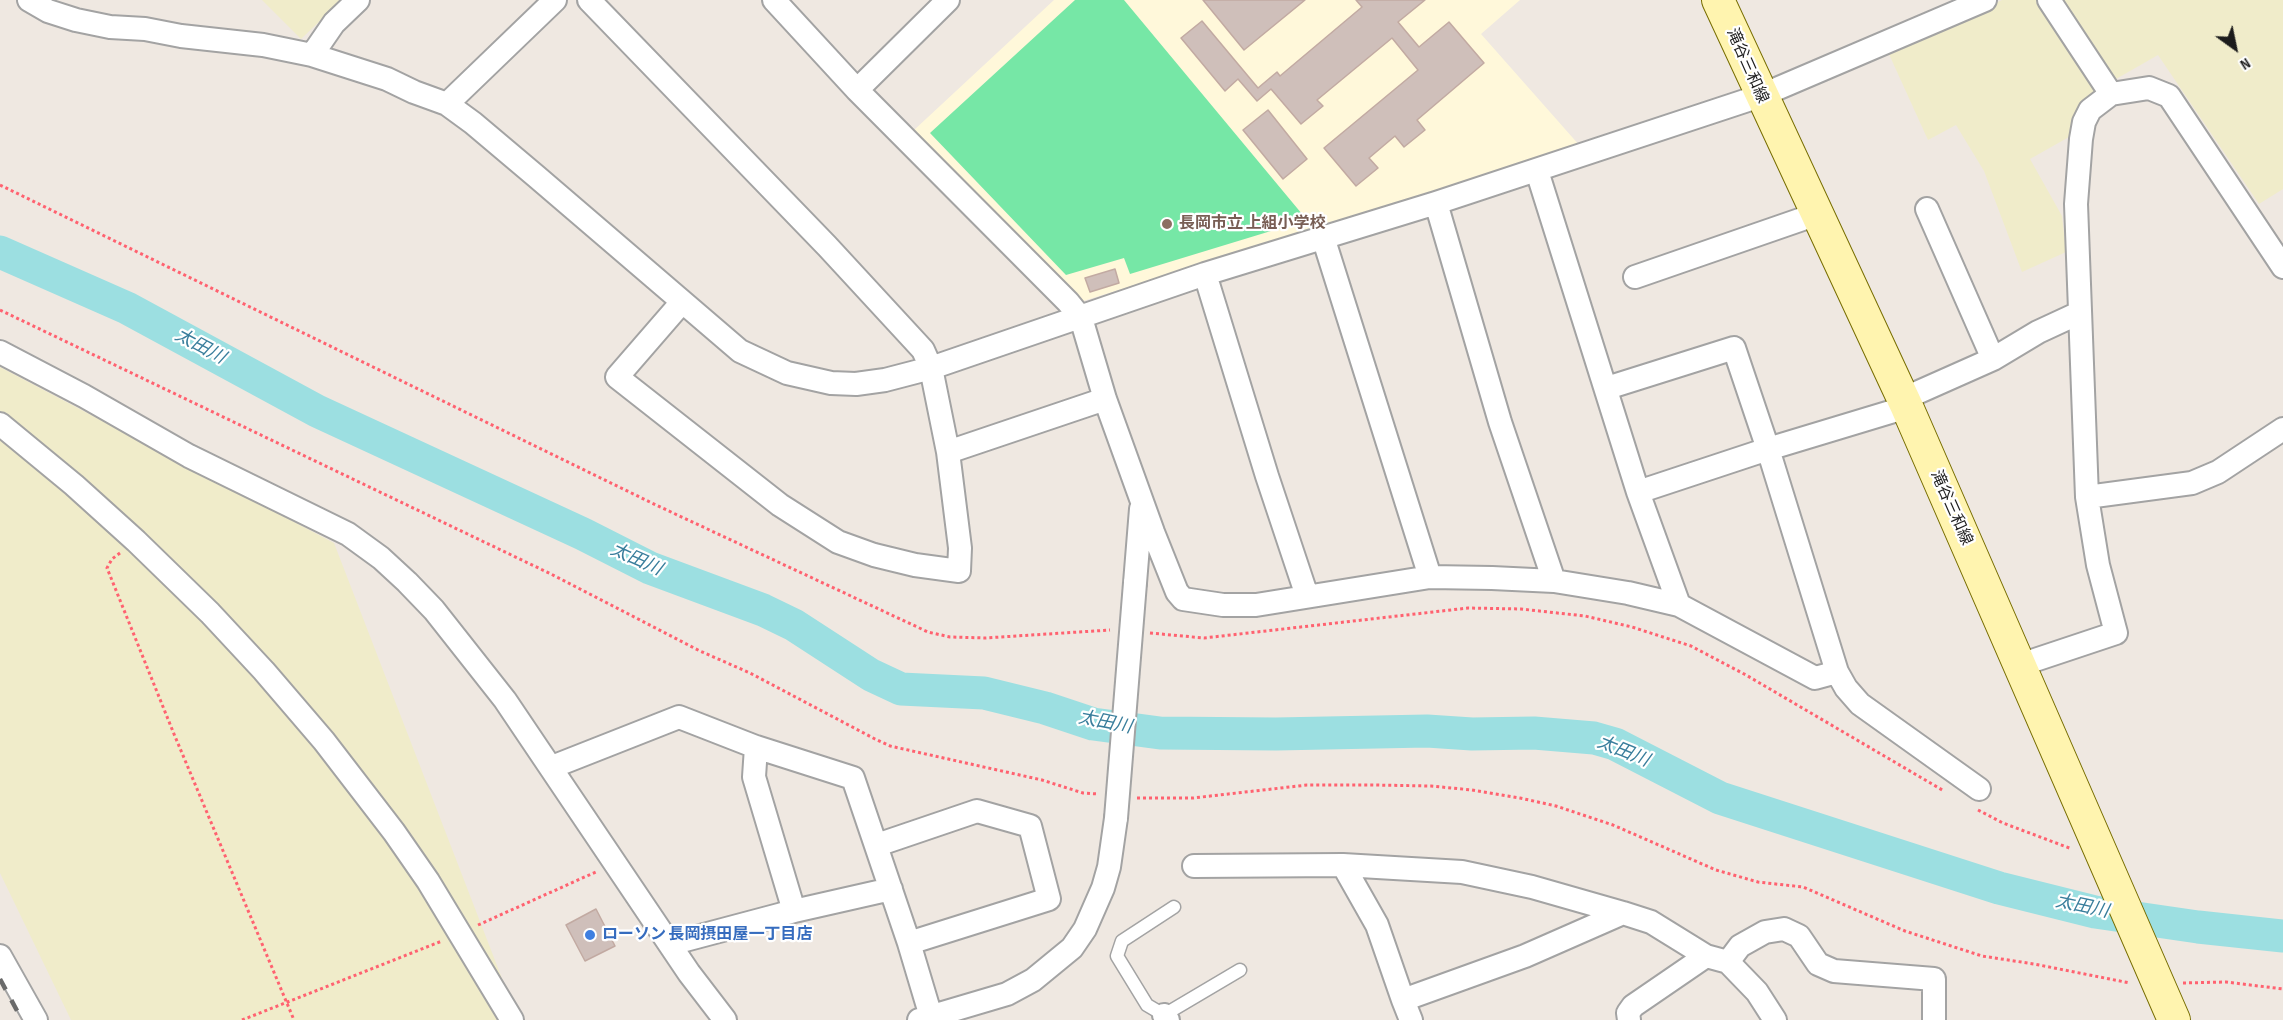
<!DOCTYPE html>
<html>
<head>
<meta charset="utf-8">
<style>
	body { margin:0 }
	#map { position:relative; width:2283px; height:1020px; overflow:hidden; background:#efe8e1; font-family:"Sofia Sans Condensed",sans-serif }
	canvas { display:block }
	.north { position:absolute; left:2205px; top:18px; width:60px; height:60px; -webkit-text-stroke:4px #fff; paint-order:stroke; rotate:147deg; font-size:16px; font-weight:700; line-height:24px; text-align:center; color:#1c1c1c }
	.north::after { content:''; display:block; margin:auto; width:21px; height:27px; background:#1c1c1c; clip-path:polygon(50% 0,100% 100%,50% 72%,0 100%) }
</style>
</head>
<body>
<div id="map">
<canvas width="2283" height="1020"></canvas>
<div class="north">N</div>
</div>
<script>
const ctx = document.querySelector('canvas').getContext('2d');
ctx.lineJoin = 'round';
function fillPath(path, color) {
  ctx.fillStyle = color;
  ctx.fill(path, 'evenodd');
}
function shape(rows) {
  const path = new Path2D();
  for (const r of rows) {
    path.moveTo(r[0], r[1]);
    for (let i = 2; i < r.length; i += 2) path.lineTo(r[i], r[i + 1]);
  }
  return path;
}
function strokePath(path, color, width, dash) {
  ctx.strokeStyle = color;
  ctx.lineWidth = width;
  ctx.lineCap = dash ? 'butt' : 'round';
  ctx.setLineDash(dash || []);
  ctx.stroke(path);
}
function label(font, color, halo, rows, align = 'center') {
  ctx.font = font + ' "Sofia Sans Condensed","Noto Sans JP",sans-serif';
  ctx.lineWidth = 4.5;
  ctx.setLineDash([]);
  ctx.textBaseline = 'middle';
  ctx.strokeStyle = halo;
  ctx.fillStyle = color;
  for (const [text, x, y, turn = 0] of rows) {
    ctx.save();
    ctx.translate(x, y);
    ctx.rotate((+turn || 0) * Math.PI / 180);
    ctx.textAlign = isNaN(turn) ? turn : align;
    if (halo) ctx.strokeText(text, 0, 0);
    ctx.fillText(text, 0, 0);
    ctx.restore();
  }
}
fillPath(shape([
	[1054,0,1520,0,1481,34,1580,146,1080,302,913,131]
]), '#fff8da');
fillPath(shape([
	[262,0,342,0,301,39],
	[2002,0,2037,0,2097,86,2093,100,2075,117,2069,137,2030,159,2062,216,2066,252,2022,272,1984,171,1956,125,1928,140,1888,52],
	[2064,0,2283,0,2283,189,2259,204,2158,55,2116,79],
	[0,367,334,543,518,1020,71,1020,0,873]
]), '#f0ecca');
fillPath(shape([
	[1075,0,1124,0,1307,220,1130,274,1124,258,1066,275,930,133]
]), '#76e7a6');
strokePath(shape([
	[0,252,127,308,317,411,583,534,650,568,763,610,794,625,871,675,901,689,984,693,1045,708,1093,724,1160,733,1276,734,1427,731,1472,734,1534,733,1594,738,1615,744,1720,798,1999,888,2095,912,2198,927,2283,936]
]), '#9cdfe1', 33);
const building = shape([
	[1203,0,1305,0,1244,50,1203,0],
	[1356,0,1425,0,1398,22,1419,47,1449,22,1484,63,1417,120,1425,130,1404,147,1395,136,1369,158,1378,168,1356,186,1324,148,1418,70,1392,38,1317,100,1323,106,1301,124,1271,89,1257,101,1238,79,1225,91,1181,38,1202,21,1258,88,1277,72,1280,76,1362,7,1356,0],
	[1268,110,1307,159,1283,179,1243,130,1268,110],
	[1115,269,1119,283,1090,292,1085,278,1115,269],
	[596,909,615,946,585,961,566,925,596,909]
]);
fillPath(building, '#cfbfba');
strokePath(building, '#c2aaa2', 1.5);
const service = shape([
	[1174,907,1122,941,1117,956,1147,1005,1164,1015,1240,970]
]);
const minor = shape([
	[29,0,48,11,76,20,110,27,145,29,181,36,263,45,312,55,387,79,414,92,447,104,473,123,537,177,740,351,787,373,831,383,856,384,885,380,931,368,1205,274,1436,203,1760,96,1985,0],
	[589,0,827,246,923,350,931,368,948,452,960,548,959,571,915,565,874,555,838,542,780,505,617,377,682,302],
	[774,0,857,90,1068,302,1081,318,1105,399,1153,532,1177,592,1183,599,1223,605,1256,605,1430,577,1492,578,1554,581,1628,593,1679,605,1638,492,1537,171],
	[2049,0,2111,94],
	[312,55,334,23,358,0],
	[857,90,948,0],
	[447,104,555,0],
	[1436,203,1500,422,1554,581],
	[1927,209,1993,359],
	[1323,237,1430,577],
	[1205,274,1267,476,1307,596],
	[1635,277,1817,214],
	[0,352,84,396,189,456,348,534,381,558,407,582,434,610,505,700,689,973,725,1020],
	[1607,388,1734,348,1768,449,1837,672,1815,678,1679,605],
	[1903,399,1993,359,2038,332,2079,313],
	[0,424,74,485,136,541,210,613,264,671,324,741,394,832,428,881,512,1020],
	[948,452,1105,399],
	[1638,492,1768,449,1907,407],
	[2087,497,2192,483,2218,472,2283,429],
	[1135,583,1141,509],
	[2020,665,2116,633,2098,565,2087,497,2076,204,2081,139,2084,122,2090,110,2111,94,2149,88,2169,96,2283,267],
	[1837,672,1846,688,1860,704,1979,789],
	[756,747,754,777,794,911],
	[552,767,679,717,756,747,853,778,909,943,932,1020],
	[877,845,977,811,1030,826,1049,899,909,943],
	[1194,866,1343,865],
	[670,944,794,911,891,889],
	[0,956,36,1020],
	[1728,962,1740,946,1765,932,1784,929,1799,936,1818,964,1834,971,1934,979,1934,1020],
	[1403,1000,1377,925,1343,865,1462,872,1532,887,1623,913],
	[1164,1015,1168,1020],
	[919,1020,1007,994,1033,980,1072,948,1085,929,1103,888,1109,867,1116,818],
	[1411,1020,1403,1000,1525,956,1623,913,1651,922,1706,956,1728,962,1757,992,1775,1020],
	[1629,1020,1628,1013,1633,1006,1706,956]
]);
const secondary = shape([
	[1718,0,1907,407,2174,1020]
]);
strokePath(service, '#a3a3a3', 15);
strokePath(minor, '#a3a3a3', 26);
strokePath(secondary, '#776d00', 34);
strokePath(shape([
	[0,185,656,505,928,632,950,637,985,638,1110,630],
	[0,310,551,574,700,651,750,673,875,739,890,746,1042,780,1083,793,1098,794],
	[120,553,112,559,107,568,174,734,294,1020],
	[1150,633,1204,638,1468,608,1521,609,1585,616,1632,627,1691,646,1746,675,1944,791],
	[1137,798,1193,798,1307,785,1373,785,1431,786,1472,790,1520,798,1556,806,1613,825,1716,870,1758,882,1803,887,1905,931,1982,956,2034,964,2130,983],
	[1978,810,2003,823,2072,849],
	[478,925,598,871],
	[2183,983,2226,982,2283,989],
	[242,1020,442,941]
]), '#ff6270', 3, [3, 3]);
strokePath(service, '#fff', 12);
strokePath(minor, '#fff', 22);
strokePath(secondary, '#fff4af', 32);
strokePath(shape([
	[0,979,22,1020]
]), '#6a6a6a', 4.5, [12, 12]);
const minorBridge = shape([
	[1116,818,1135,583]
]);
strokePath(minorBridge, '#a3a3a3', 26, []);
strokePath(minorBridge, '#fff', 22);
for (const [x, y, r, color] of [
	[1167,224,6,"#8d6e63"],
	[590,935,6,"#3f7fe0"]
]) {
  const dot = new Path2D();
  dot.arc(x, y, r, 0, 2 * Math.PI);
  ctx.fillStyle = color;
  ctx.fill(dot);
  strokePath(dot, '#fff', 2);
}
label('16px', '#1c1c1c', '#fff', [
	["滝谷三和線",1747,66,66],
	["滝谷三和線",1951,508,66]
]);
label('bold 16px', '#785e54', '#fff', [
	["長岡市立 上組小学校",1179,224]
], 'left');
label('bold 16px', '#366cbe', '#fff', [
	["ローソン 長岡摂田屋一丁目店",602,935]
], 'left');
label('italic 18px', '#397e9c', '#fff', [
	["太田川",200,347,28],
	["太田川",636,560,24],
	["太田川",1105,723,11],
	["太田川",1623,752,22],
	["太田川",2082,907,12]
]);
</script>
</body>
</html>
